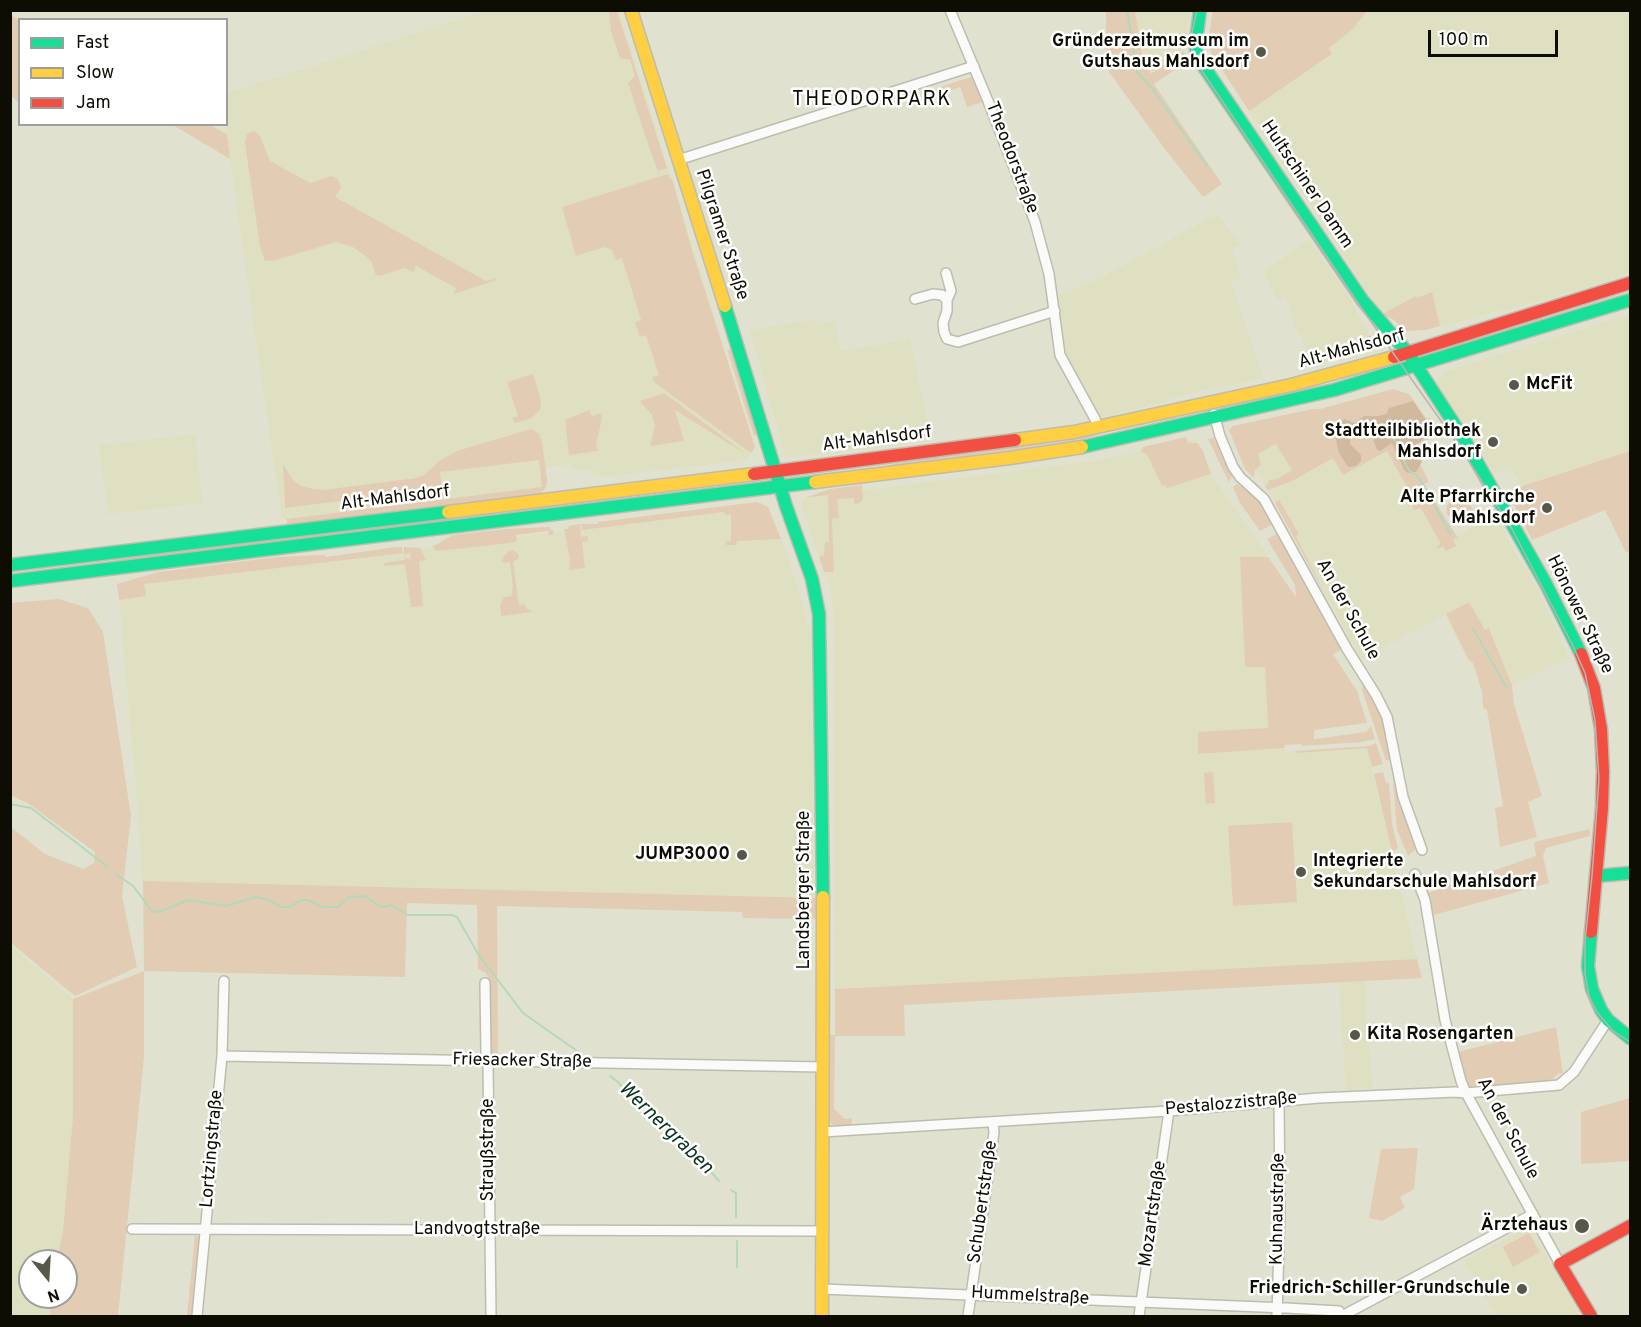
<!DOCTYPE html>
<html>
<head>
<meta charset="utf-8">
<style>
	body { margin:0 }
	#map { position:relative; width:1641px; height:1327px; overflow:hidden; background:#e1e1cf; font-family:Overpass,sans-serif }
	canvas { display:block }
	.frame { position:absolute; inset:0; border:12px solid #0d0d03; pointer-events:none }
	.legend { position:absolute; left:18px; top:18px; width:210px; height:108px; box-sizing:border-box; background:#fff; border:2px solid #9e9e9a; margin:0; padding:8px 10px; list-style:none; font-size:18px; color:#0d0d03 }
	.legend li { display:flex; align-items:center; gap:12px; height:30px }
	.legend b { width:30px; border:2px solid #9e9e9a }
	.north { position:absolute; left:18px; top:1249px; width:60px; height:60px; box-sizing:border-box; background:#fff; border:2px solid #9e9e9a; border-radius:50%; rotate:162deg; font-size:16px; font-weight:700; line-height:24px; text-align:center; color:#0d0d03 }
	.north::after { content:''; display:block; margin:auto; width:21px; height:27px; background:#57574a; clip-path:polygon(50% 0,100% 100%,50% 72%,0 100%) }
	.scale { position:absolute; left:1428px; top:30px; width:130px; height:27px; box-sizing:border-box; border:3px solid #0d0d03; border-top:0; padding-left:8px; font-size:18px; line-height:21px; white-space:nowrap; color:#0d0d03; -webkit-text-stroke:4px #fff; paint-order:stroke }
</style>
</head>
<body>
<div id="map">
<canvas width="1641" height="1327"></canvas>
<div class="frame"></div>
<ul class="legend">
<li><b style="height:8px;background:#16e098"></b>Fast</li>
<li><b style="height:8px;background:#ffcf43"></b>Slow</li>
<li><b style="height:8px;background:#f24e42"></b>Jam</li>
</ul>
<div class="north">N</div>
<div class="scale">100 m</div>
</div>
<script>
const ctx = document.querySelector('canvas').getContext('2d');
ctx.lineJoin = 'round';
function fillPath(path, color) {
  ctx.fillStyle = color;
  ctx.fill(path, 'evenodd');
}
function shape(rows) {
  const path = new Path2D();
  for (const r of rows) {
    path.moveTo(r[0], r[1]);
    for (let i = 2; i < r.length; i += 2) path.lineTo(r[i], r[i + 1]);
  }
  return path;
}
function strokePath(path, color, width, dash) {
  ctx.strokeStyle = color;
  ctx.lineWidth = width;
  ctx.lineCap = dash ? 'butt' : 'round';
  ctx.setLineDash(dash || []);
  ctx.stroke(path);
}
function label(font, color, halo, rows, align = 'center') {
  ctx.font = font + ' Overpass,sans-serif';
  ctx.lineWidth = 5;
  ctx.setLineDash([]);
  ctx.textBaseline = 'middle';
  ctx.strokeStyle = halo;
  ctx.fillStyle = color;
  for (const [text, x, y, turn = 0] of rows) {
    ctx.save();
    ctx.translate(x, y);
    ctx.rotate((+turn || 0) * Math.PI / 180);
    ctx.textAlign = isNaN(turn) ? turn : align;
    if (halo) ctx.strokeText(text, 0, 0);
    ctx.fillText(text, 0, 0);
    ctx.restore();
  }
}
fillPath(shape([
	[486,11,619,11,755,447,746,460,603,477,588,470,575,470,571,464,546,467,546,487,282,519,230,159,226,125,227,93],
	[1135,11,1191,11,1183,51,1151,75,1143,61],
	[1367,11,1630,11,1630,273,1558,296,1510,309,1489,313,1440,328,1431,292,1417,298,1416,297,1382,314,1249,111,1332,55,1328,48,1353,29],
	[1217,214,1241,244,1232,249,1242,278,1231,282,1263,378,1169,398,1169,401,1098,418,1062,353,1058,296,1108,274],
	[1309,239,1344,289,1376,346,1362,353,1315,365,1293,322,1286,298,1278,300,1263,270,1290,254],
	[1630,314,1630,451,1522,486,1510,466,1496,475,1434,382,1447,371],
	[816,319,818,325,835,321,841,351,910,339,931,440,787,458,785,455,750,330],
	[1252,427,1387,451,1406,487,1454,531,1458,537,1496,512,1508,540,1530,576,1555,626,1569,658,1512,685,1490,628,1485,630,1469,602,1361,659,1268,490,1252,465],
	[195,434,203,503,108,514,99,445],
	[1196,439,1203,451,1211,474,1268,557,1240,558,1245,667,1265,667,1268,729,1198,732,1198,754,1284,748,1285,753,1367,747,1417,959,835,989,834,617,830,586,801,505,805,498,1101,460],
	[764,506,768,507,789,559,812,639,814,898,143,881,136,785,118,588,160,578,327,561],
	[10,945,73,999,73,1116,63,1231,57,1261,30,1261,30,1297,51,1297,50,1316,11,1316],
	[1365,981,1372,1088,1346,1090,1339,982],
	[1527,1228,1530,1229,1580,1316,1496,1316,1464,1261]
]), '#dfe0c1');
fillPath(shape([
	[609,11,617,11,667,168,658,171,650,150,628,83,635,76,630,60,620,58,611,31],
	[1106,11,1135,11,1143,61,1151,74,1183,51,1189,60,1154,84,1222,184,1203,197,1167,152,1109,72,1106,44],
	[1213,11,1213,10,1367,11,1353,29,1329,48,1332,54,1249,111,1211,53,1208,41],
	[11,15,19,20,19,103,11,96],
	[971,77,975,82,983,102,967,107,960,87,924,99,922,93],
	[173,125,210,125,227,134,230,159],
	[254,131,260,136,270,161,310,183,331,176,337,178,341,187,335,197,486,281,496,278,497,280,453,294,456,288,416,266,413,272,405,268,379,276,376,275,371,261,367,257,353,247,336,242,276,260,265,261,260,247,245,143,247,134],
	[668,174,670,179,672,178,691,247,755,447,751,453,654,382,652,377,659,375,646,335,640,337,635,322,641,320,622,258,616,260,612,250,605,247,576,256,562,207],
	[1432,292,1440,326,1426,330,1405,331,1394,320,1382,314,1416,296,1417,298],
	[1370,335,1376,346,1374,350,1335,360,1336,355,1342,352,1343,354,1356,347,1359,350,1367,345,1364,339],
	[727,349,731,351,757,435,754,436],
	[533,374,541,400,540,410,532,418,515,423,512,418,518,416,507,382],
	[1393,389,1409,394,1426,418,1432,419,1440,431,1413,450,1429,482,1424,484,1458,538,1453,539,1456,546,1446,551,1443,546,1438,549,1436,547,1441,544,1421,508,1414,510,1412,504,1415,502,1387,451,1343,475,1333,458,1292,481,1268,490,1265,487,1270,480,1277,479,1292,470,1276,444,1258,454,1261,465,1255,470,1254,478,1245,469,1229,430,1233,426,1312,409,1320,409],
	[664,393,749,456,675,410,684,441,650,446,655,426,652,415,640,401],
	[589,410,592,416,601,413,602,419,596,444,598,451,569,455,565,420],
	[531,429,539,434,542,441,547,480,546,487,540,494,288,526,286,519,542,487,539,460,440,472,442,488,285,508,283,464,293,480,301,486,313,489,323,490,416,478,424,475,439,461,457,451],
	[1096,433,1097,435,1071,444,879,470,879,467,925,457],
	[1186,437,1188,443,1197,443,1203,451,1211,474,1167,488,1165,485,1162,486,1148,456,1141,451,1143,447],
	[1214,438,1232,476,1229,482,1208,439],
	[1630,451,1630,551,1626,553,1605,510,1532,540,1507,491],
	[1237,484,1256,496,1273,524,1260,531,1240,503,1233,487],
	[862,485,863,499,860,503,854,504,854,498,837,499,839,518,832,519,834,572,824,572,819,557,824,555,825,542,829,542,828,495,805,498,830,489],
	[1460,496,1468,501,1474,512,1468,519,1458,522,1447,514,1446,507,1452,499],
	[1279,500,1299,534,1296,536,1327,598,1275,503],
	[757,502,768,507,781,539,737,541,736,545,726,545,726,541,731,541,731,514,725,515,724,512,582,530,581,524,598,524,598,522],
	[418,522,418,524,115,564,114,557],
	[580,524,581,537,588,536,588,541,582,542,585,568,569,570,570,559,564,529,568,529,569,526],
	[550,527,550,530,554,530,553,535,549,535,548,531,516,535,517,541,510,543,437,551,432,547,453,535,505,529],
	[1278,533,1342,649,1333,654,1357,691,1367,723,1314,730,1314,739,1366,732,1371,726,1375,739,1362,742,1302,746,1301,744,1285,745,1284,748,1198,754,1198,732,1268,728,1265,667,1245,667,1240,557,1268,557,1296,597,1295,585,1267,539],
	[396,547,402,547,403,553,144,584,146,596,119,600,117,584,158,572,277,557,325,555,326,557],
	[404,547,420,548,426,560,419,561,423,606,411,607,405,564,385,566,384,563,405,560,405,558,411,559,410,552,404,555],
	[513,550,518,554,519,558,513,562,519,606,524,604,527,609,533,612,501,616,500,605,504,597,512,596,512,590,513,589,510,562,503,563,502,561,506,553],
	[59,599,88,608,103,632,131,816,122,896,137,967,75,996,10,942,11,827,45,854,83,869,94,863,95,852,29,804,11,795,11,603],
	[1469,602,1485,630,1489,628,1512,685,1514,704,1542,796,1528,802,1537,837,1500,847,1495,808,1503,806,1487,710,1483,707,1482,692,1473,663,1468,659,1446,614],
	[1364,683,1383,716,1392,758,1386,761,1362,690],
	[1376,743,1383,764,1372,767,1367,748,1296,753,1295,751,1369,746],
	[1213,772,1215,803,1206,804,1204,773],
	[1383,772,1386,783,1389,783,1392,824,1398,848,1392,852,1374,774],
	[1393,782,1396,782,1416,849,1408,856,1397,830],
	[1292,822,1297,902,1233,906,1228,826],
	[1590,829,1590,836,1546,848,1543,856,1549,883,1434,915,1428,893,1536,856,1534,842],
	[143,881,818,898,818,919,743,918,742,912,497,906,498,1058,497,1058,491,1055,489,1050,489,980,486,973,478,969,477,905,407,903,405,977,144,971,144,1057,118,1316,50,1316,51,1297,66,1297,66,1261,57,1261,63,1231,73,1116,73,999,144,971],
	[1417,959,1422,978,904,1005,905,1036,835,1036,834,1109,845,1119,852,1118,851,1126,833,1125,827,1119,829,1035,835,1035,835,989],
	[1556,1027,1563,1074,1559,1073,1551,1080,1542,1082,1470,1090,1458,1052],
	[1630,1098,1630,1161,1581,1164,1581,1112],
	[1418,1148,1414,1189,1400,1197,1405,1208,1382,1221,1369,1218,1381,1149],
	[1529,1233,1540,1252,1513,1267,1503,1247],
	[195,1235,198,1237,199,1242,192,1316,187,1316]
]), '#e2cdb4');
fillPath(shape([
	[1413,401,1426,420,1433,424,1434,429,1434,432,1414,446,1422,462,1416,472,1408,473,1404,470,1392,443,1380,451,1377,450,1370,431,1365,429,1357,432,1350,439,1350,444,1361,455,1361,461,1356,466,1349,467,1346,464,1339,453,1333,427,1335,422,1345,419,1354,423,1364,416,1379,416,1386,414,1389,408]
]), '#d1b99e');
strokePath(shape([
	[1127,10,1137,72,1152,88,1207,166],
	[1384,429,1398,443,1403,460,1409,470,1416,475,1422,483,1451,535],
	[1473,628,1506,687],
	[10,804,31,808,108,867],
	[116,874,133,886,152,911,159,912,188,900,226,906,256,897,269,900,281,907,289,907,302,900,308,900,322,907,338,907,349,897,366,896,377,905,384,907,392,905,407,915,451,915,457,917,478,954,523,1013,580,1053],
	[610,1076,618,1082,639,1107,655,1117,698,1157,719,1181],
	[731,1190,736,1193,736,1217],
	[737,1241,737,1267]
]), '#b3d8bb', 2);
const street = shape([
	[950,10,988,101,1035,222,1049,274,1060,355,1095,419,1098,427],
	[678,160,974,66],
	[946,273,951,291,947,300],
	[915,299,933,294,942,295,947,300,947,311,943,323,944,332,947,339,958,342,1055,311],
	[1214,414,1220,436,1233,467,1240,477,1264,499,1347,649,1376,695,1387,717,1403,797,1422,850],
	[1415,874,1425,900,1445,1020,1461,1081,1466,1093,1560,1264],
	[485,983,486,1055,488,1062,491,1316],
	[222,1056,822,1067],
	[822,1132,1169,1111,1319,1098,1455,1092,1466,1093,1559,1085,1574,1072,1608,1020],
	[132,1229,822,1231],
	[822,1289,1286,1308,1339,1311,1342,1316],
	[197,1316,222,1056,224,981],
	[968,1316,990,1162,994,1132,993,1122],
	[1139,1316,1169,1111],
	[1277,1316,1280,1208,1279,1101],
	[1342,1316,1533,1214]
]);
const fast = shape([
	[1200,10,1196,41,1196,51,1200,61,1363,301,1408,353,1464,439,1546,584,1581,654],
	[725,306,786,506,812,579,819,614,823,897],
	[1082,447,1334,390,1630,300],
	[10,565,448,512],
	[10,581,815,482],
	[1596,876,1630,873],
	[1591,932,1588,966,1592,989,1601,1010,1608,1020,1630,1038]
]);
const slow = shape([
	[631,10,725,306],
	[1015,440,1074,432,1291,385,1394,357],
	[815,482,1010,458,1082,447],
	[448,512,754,474],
	[822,1316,823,897]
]);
const jam = shape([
	[1394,357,1630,283],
	[754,474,1015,440],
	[1581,654,1594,688,1601,729,1603,772,1602,808,1591,932],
	[1591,1316,1560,1264,1630,1226]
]);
strokePath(street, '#bdbdaf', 12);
strokePath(fast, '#bdbdaf', 15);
strokePath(slow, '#bdbdaf', 15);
strokePath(jam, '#bdbdaf', 15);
strokePath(street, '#fafaf8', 9);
strokePath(fast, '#16e098', 12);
strokePath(slow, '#ffcf43', 12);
strokePath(jam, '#f24e42', 12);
strokePath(shape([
	[1197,10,1191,37,1192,51,1198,65,1360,306,1465,455,1512,529,1573,646,1585,673,1595,720,1599,779,1592,876,1585,941,1585,974,1589,996,1597,1012,1612,1030,1630,1042]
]), '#b6b6b1', 1.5);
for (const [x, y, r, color] of [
	[1261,52,6,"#57574a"],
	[1514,385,6,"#57574a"],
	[1493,442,6,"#57574a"],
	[1547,508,6,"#57574a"],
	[742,855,6,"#57574a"],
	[1301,872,6,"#57574a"],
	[1355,1035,6,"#57574a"],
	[1582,1226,8,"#57574a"],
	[1522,1289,6,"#57574a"]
]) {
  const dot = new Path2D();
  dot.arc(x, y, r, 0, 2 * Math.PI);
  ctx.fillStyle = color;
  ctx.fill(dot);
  strokePath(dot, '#fff', 2);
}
label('bold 18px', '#0d0d03', '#fff', [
	["Gründerzeitmuseum im",1249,42],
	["Gutshaus Mahlsdorf",1249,63],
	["McFit",1526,385,"left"],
	["Stadtteilbibliothek",1481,432],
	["Mahlsdorf",1481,453],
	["Alte Pfarrkirche",1535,498],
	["Mahlsdorf",1535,519],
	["JUMP3000",730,855],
	["Integrierte",1313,862,"left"],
	["Sekundarschule Mahlsdorf",1313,883,"left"],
	["Kita Rosengarten",1367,1035,"left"],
	["Ärztehaus",1568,1226],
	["Friedrich-Schiller-Grundschule",1510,1289]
], 'right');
label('18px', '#0d0d03', '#fff', [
	["Theodorstraße",1011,158,69],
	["Hultschiner Damm",1306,185,56],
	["Pilgramer Straße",721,235,72],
	["Alt-Mahlsdorf",1352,350,-15],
	["Alt-Mahlsdorf",877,440,-7],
	["Alt-Mahlsdorf",395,499,-7],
	["An der Schule",1347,610,61],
	["Hönower Straße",1579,615,64],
	["Landsberger Straße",805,890,-90],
	["Friesacker Straße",522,1062,1],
	["Pestalozzistraße",1231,1105,-5],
	["An der Schule",1507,1129,62],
	["Lortzingstraße",213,1149,-85],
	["Straußstraße",489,1150,-90],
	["Schubertstraße",984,1202,-82],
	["Kuhnaustraße",1279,1209,-89],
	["Mozartstraße",1154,1214,-82],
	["Landvogtstraße",477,1230],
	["Hummelstraße",1030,1297,3]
]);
ctx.letterSpacing = '1.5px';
label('20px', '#0d0d03', '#fff', [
	["THEODORPARK",872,101]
]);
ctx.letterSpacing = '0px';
label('italic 20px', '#09341f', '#fff', [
	["Wernergraben",665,1129,44]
]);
</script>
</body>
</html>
